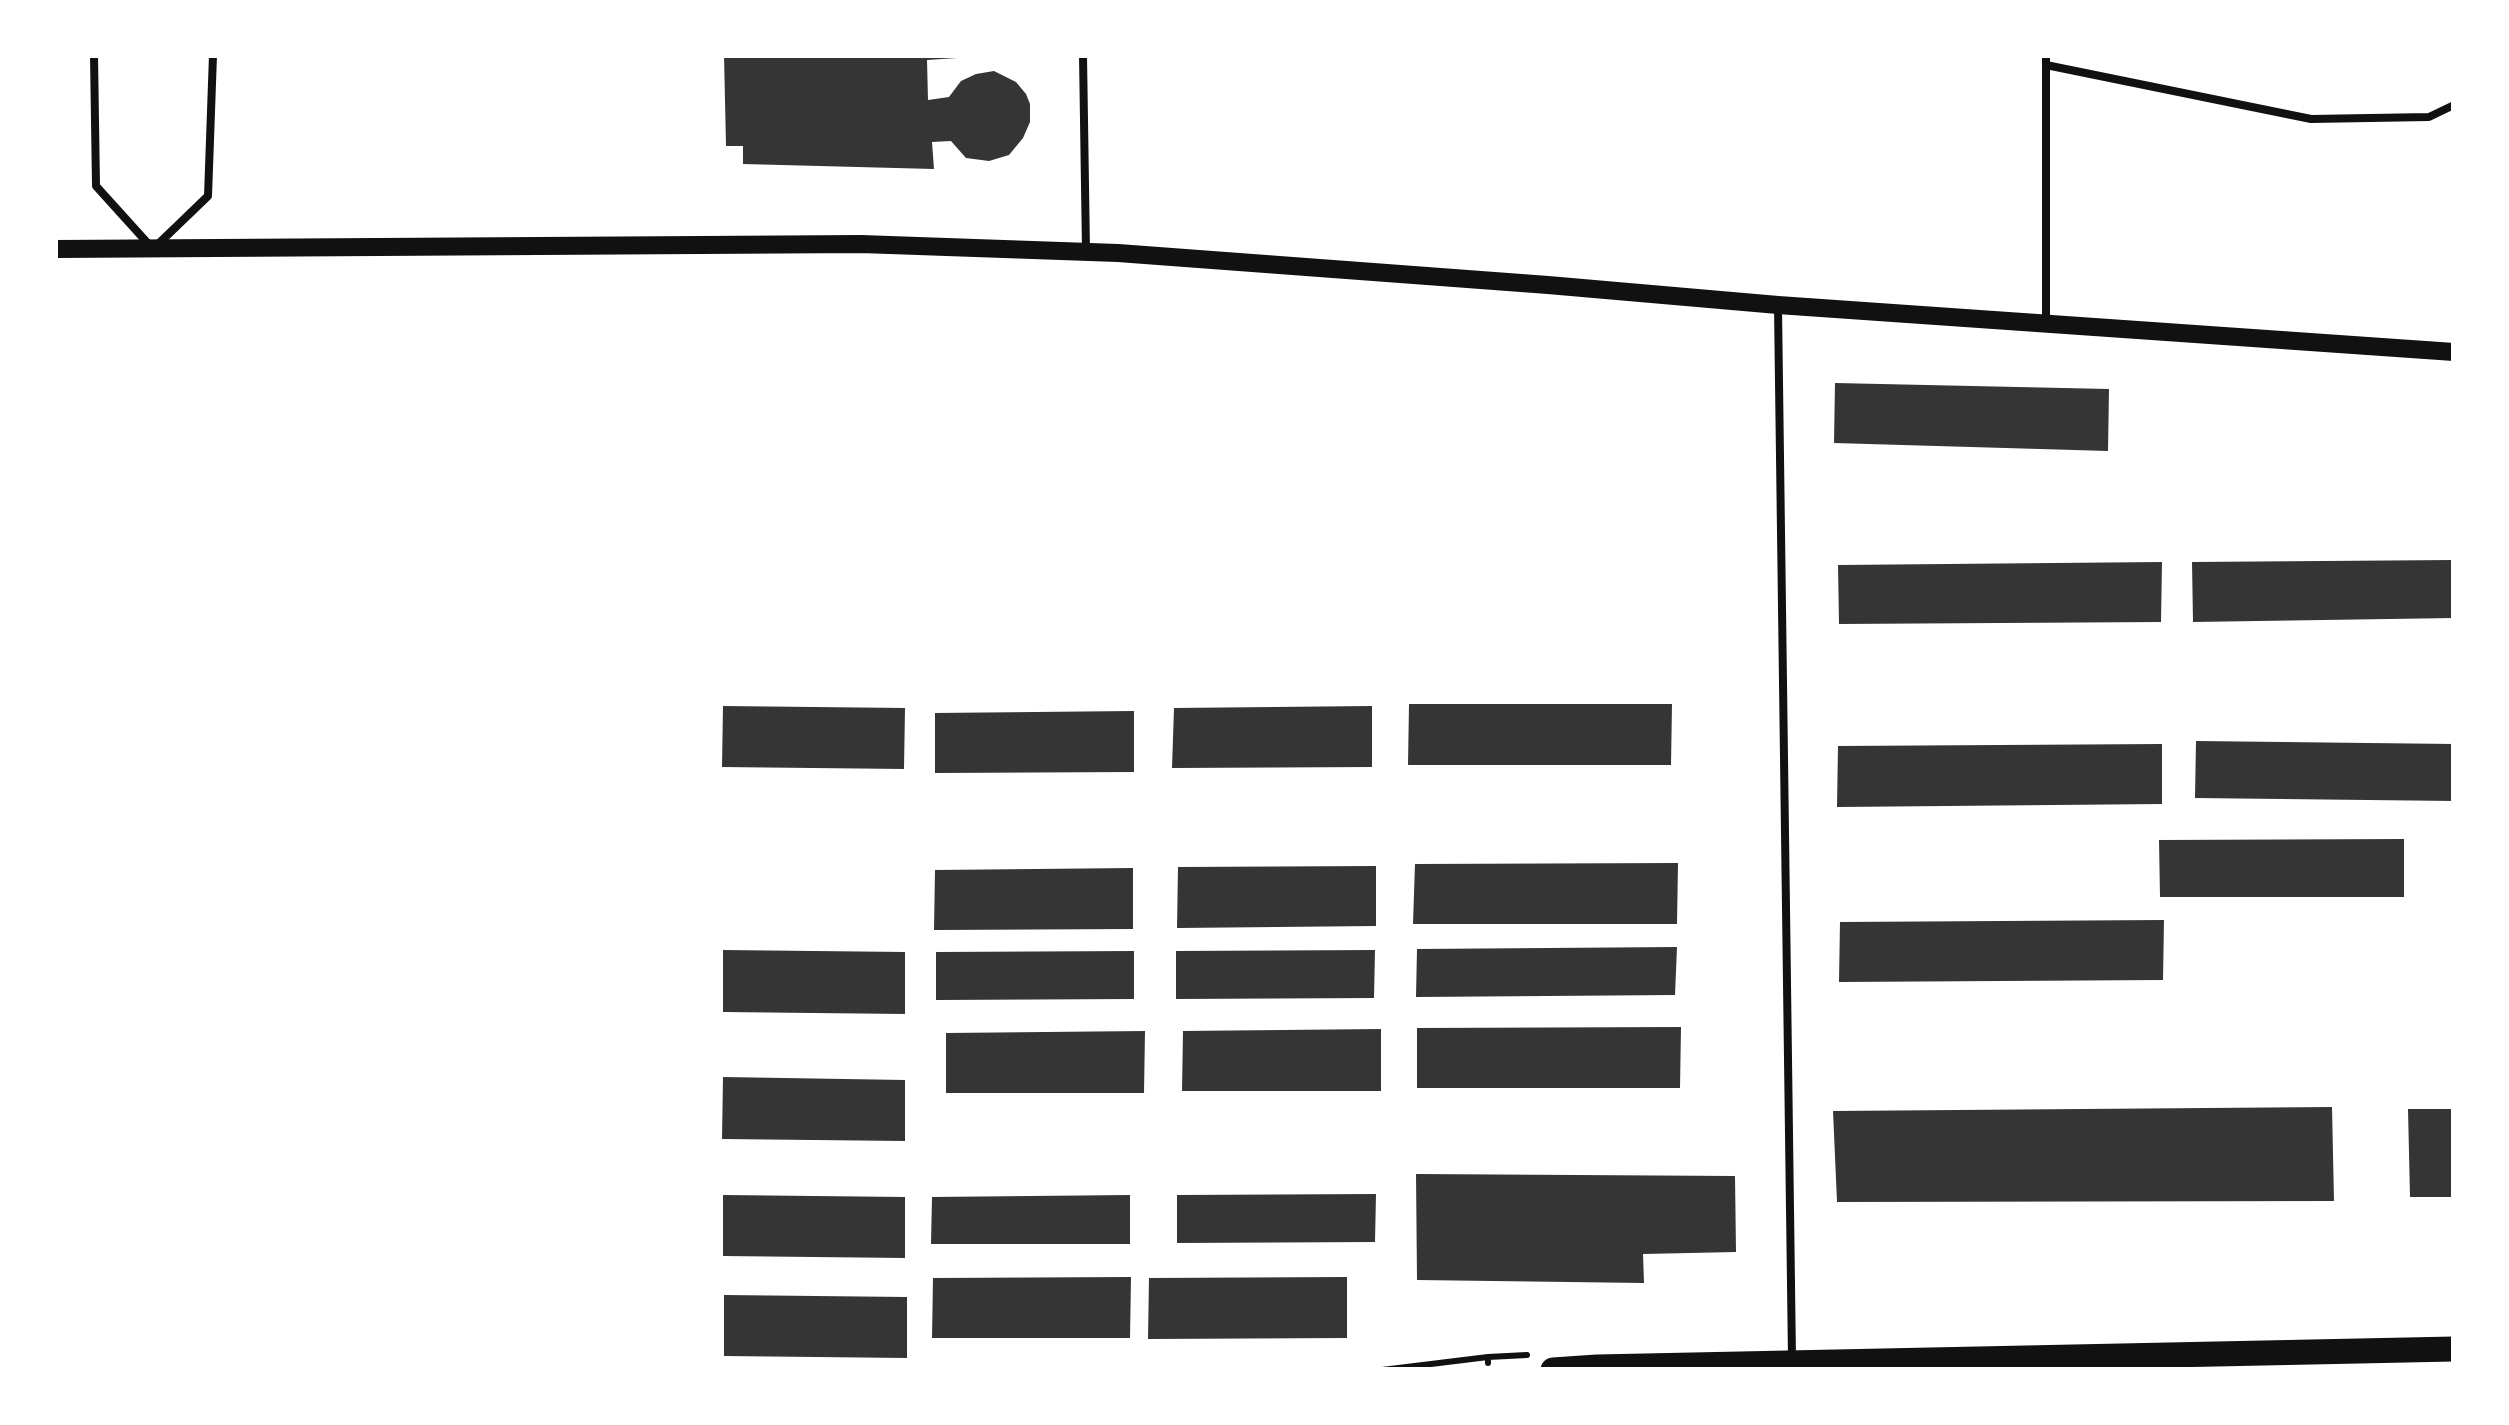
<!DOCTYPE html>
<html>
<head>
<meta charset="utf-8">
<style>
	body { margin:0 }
	#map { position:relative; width:2509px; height:1425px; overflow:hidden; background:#fff; font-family:"Exo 2",sans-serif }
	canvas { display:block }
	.frame { position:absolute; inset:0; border:58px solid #fff; pointer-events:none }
</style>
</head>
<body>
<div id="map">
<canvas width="2509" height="1425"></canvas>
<div class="frame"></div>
</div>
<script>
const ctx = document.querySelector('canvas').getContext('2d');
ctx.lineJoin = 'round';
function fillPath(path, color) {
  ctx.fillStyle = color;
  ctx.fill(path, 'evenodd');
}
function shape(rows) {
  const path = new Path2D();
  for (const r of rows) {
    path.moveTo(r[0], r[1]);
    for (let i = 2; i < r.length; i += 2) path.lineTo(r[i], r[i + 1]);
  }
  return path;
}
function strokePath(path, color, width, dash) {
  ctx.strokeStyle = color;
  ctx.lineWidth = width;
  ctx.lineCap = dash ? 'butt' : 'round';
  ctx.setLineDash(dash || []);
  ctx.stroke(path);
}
fillPath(shape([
	[724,55,957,55,957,58,927,60,928,100,949,97,961,81,976,74,994,71,1016,82,1026,94,1030,104,1030,122,1023,138,1009,155,989,161,966,158,951,141,932,142,934,169,743,164,743,146,726,146],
	[1835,383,2109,389,2108,451,1834,443],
	[2454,560,2454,618,2193,622,2192,562],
	[2162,562,2161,622,1839,624,1838,565],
	[1409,704,1672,704,1671,765,1408,765],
	[723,706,905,708,904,769,722,767],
	[1372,706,1372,767,1172,768,1174,708],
	[1134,711,1134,772,935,773,935,713],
	[2196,741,2454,744,2454,801,2195,798],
	[2162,744,2162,804,1837,807,1838,746],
	[2404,839,2404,897,2160,897,2159,840],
	[1678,863,1677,924,1413,924,1415,864],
	[1376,866,1376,926,1177,928,1178,867],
	[1133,868,1133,929,934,930,935,870],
	[2164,920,2163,980,1839,982,1840,922],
	[1677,947,1675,995,1416,997,1417,949],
	[723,950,905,952,905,1014,723,1012],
	[1375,950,1374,998,1176,999,1176,951],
	[1134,951,1134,999,936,1000,936,952],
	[1681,1027,1680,1088,1417,1088,1417,1028],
	[1381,1029,1381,1091,1182,1091,1183,1031],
	[1145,1031,1144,1093,946,1093,946,1033],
	[723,1077,905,1080,905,1141,722,1139],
	[2332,1107,2334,1201,1837,1202,1833,1111],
	[2408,1109,2454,1109,2454,1197,2410,1197],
	[1416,1174,1735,1176,1736,1252,1643,1254,1644,1283,1417,1280],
	[1376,1194,1375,1242,1177,1243,1177,1195],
	[723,1195,905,1197,905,1258,723,1256],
	[1130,1195,1130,1244,931,1244,932,1197],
	[1131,1277,1130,1338,932,1338,933,1278],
	[1347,1277,1347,1338,1148,1339,1149,1278],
	[724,1295,907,1297,907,1358,724,1356]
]), '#353535');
strokePath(shape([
	[1488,1363,1488,1357,1527,1355],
	[1382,1370,1488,1357]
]), '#111', 6);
strokePath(shape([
	[94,55,96,186,153,249,208,196,213,55],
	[1083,55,1086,251],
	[2046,55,2046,324],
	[2046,65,2311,119,2429,117,2454,105],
	[1778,307,1792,1358]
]), '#111', 8);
strokePath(shape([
	[55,249,861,244,1118,253,1548,285,1778,305,2454,352]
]), '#111', 18);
strokePath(shape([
	[1553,1370,1597,1367,2454,1349]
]), '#111', 25);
</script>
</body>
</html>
